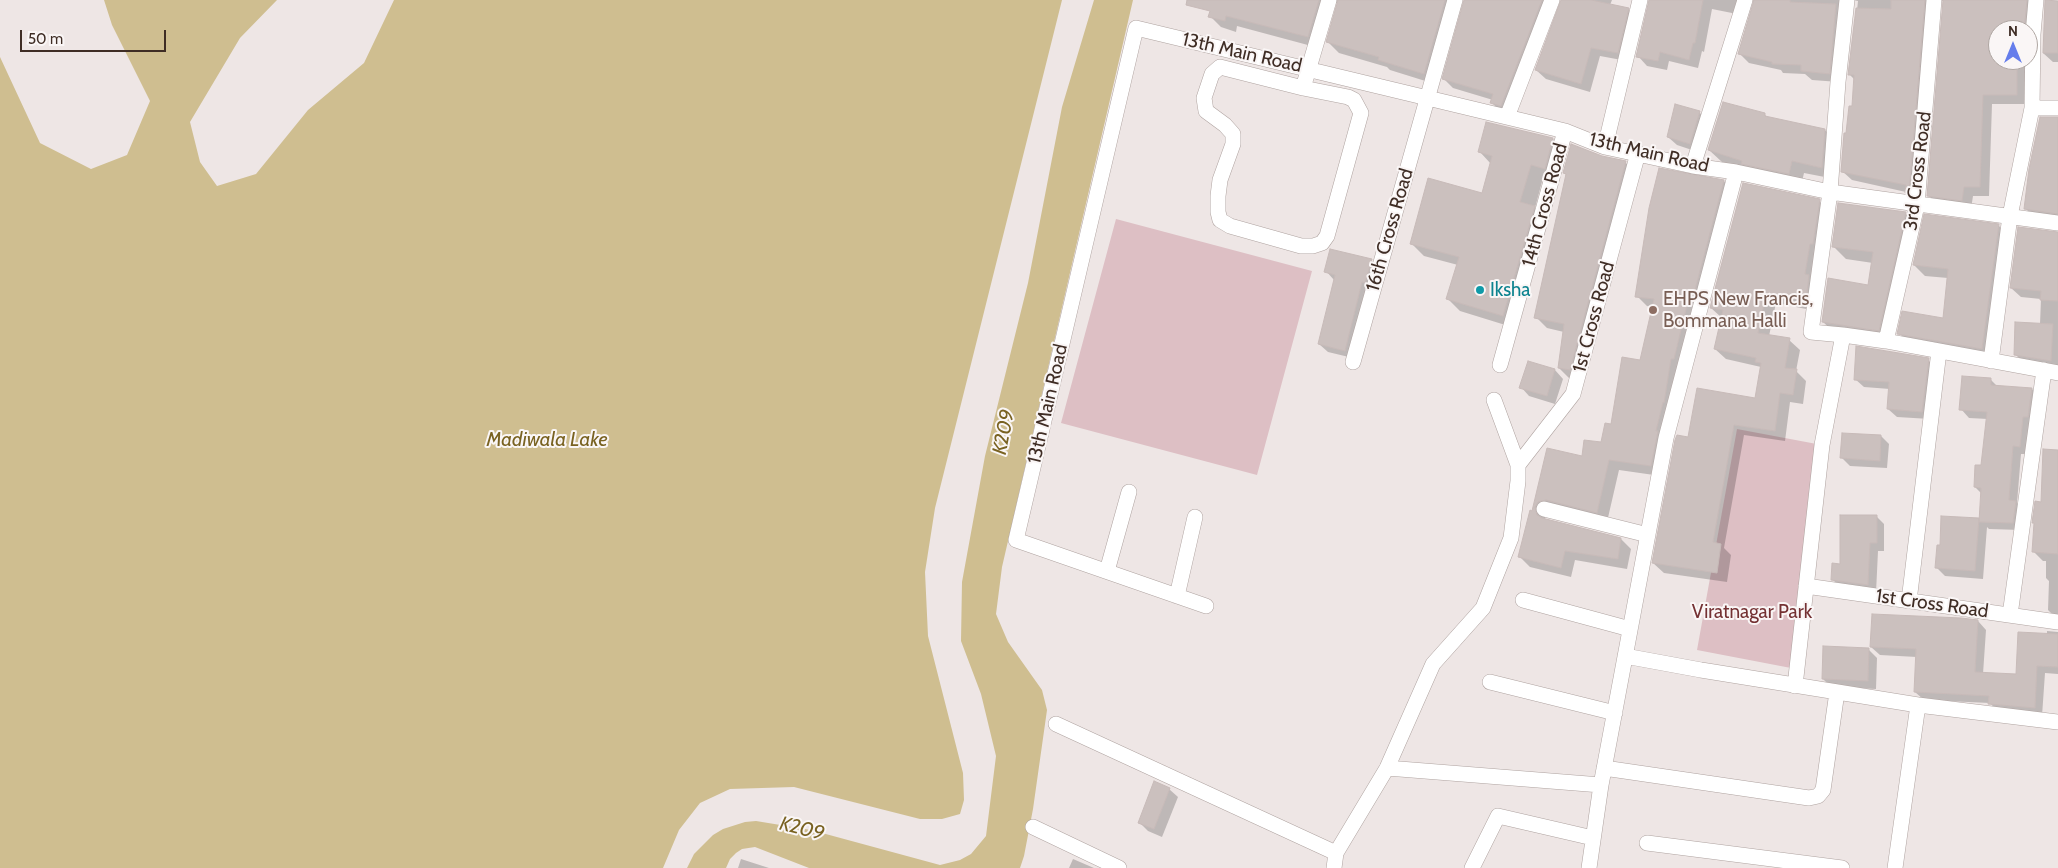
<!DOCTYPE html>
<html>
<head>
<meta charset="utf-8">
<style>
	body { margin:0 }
	#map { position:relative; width:2058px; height:868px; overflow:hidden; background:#eee6e5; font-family:Cabin,sans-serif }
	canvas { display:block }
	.north { position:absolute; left:1988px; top:20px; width:50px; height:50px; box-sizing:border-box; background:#faf6f6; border:1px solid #afa6a2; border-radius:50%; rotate:0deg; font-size:14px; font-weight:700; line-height:20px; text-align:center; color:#3f2d25 }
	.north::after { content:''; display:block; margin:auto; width:18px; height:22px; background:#657deb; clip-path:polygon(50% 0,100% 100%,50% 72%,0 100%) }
	.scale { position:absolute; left:20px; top:30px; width:146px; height:22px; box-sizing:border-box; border:2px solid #3f2d25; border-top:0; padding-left:6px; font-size:15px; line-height:18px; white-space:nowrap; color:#3f2d25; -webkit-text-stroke:4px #faf6f6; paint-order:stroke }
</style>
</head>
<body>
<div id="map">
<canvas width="2058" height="868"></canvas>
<div class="north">N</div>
<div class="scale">50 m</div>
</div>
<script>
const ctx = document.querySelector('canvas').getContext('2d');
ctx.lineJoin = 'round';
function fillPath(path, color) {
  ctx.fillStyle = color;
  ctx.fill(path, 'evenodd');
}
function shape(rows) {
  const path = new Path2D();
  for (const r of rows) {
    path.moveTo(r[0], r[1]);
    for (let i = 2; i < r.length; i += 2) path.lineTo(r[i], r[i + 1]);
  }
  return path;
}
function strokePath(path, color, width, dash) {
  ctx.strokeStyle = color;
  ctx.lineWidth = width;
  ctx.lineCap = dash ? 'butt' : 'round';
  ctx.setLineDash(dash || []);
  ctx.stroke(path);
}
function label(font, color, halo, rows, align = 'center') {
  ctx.font = font + ' Cabin,sans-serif';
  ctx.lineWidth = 4;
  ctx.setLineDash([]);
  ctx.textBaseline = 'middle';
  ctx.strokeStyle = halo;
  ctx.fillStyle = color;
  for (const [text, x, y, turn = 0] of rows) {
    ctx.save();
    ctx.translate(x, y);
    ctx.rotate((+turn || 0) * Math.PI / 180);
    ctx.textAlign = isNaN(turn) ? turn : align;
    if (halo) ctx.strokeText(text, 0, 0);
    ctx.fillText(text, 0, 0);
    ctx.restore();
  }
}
fillPath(shape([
	[1116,219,1312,271,1257,475,1061,423],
	[1737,429,1822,445,1791,668,1697,650]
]), '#ddbfc4');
fillPath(shape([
	[104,0,277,0,240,38,190,122,200,162,217,186,256,174,308,110,364,63,394,0,1062,0,935,508,925,572,928,636,963,773,964,800,960,814,942,819,920,819,794,787,730,789,700,803,679,830,663,868,0,868,0,57,40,143,91,169,127,155,150,101,112,25],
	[1094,0,1133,0,1002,567,996,614,1008,642,1042,690,1047,710,1033,809,1024,856,1020,868,809,868,755,847,742,849,736,853,730,859,726,868,687,868,694,854,713,835,723,829,745,822,756,821,811,830,940,865,960,860,971,854,986,836,996,756,981,694,961,641,962,582,985,456,1028,283,1062,107]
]), '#cfbe90');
fillPath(shape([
	[1214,0,1453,0,1435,84,1390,70,1387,67,1339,53,1328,42,1339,2,1334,4,1319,48,1237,26,1236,32,1221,27,1210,16],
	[1469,0,1560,0,1552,6,1501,112,1492,103,1493,100,1453,88,1444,79],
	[1562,0,1612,0,1610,5,1628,9,1637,18,1627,61,1600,56,1590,92,1546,79,1536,70],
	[1662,0,2030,0,2030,3,2036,9,2032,62,2026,62,2025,104,1992,104,1989,196,1973,196,1971,209,1938,205,1928,195,1945,1,1939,1,1934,9,1918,202,1906,192,1852,180,1842,171,1845,134,1847,135,1850,107,1853,107,1855,80,1850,75,1858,1,1853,0,1847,8,1839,82,1812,80,1805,74,1783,73,1781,70,1749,63,1739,53,1755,1,1748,3,1742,15,1712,9,1704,52,1702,51,1698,68,1669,61,1667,70,1647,66,1638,56,1648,13,1658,15],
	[1998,30,2028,30,2028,60,1998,60],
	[2058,2,2058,62,2053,62,2043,53],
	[1676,105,1700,113,1708,121,1698,152,1677,145,1668,137],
	[1765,115,1768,118,1825,130,1837,143,1835,179,1804,173,1801,186,1722,162,1709,150],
	[2058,119,2058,221,2035,218,2025,208],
	[1553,139,1566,152,1557,181,1543,178,1535,208,1547,220,1515,328,1460,311,1448,299,1458,265,1424,256,1411,243,1483,194,1491,164,1480,152],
	[1601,157,1625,162,1636,173,1570,379,1559,368,1564,332,1547,328,1536,317,1567,175,1564,173],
	[1724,181,1733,191,1661,476,1619,470,1607,522,1545,517,1545,520,1621,539,1631,549,1627,569,1575,560,1571,577,1530,567,1520,557,1533,512,1548,450,1583,458,1602,443,1641,361,1653,307,1647,306,1637,296],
	[1819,201,1829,211,1816,311,1776,303,1769,336,1789,340,1800,350,1796,371,1806,381,1803,404,1790,402,1785,441,1744,435,1724,548,1731,555,1727,582,1664,573,1653,563,1689,438,1756,400,1761,367,1726,359,1715,349,1722,318,1711,308],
	[1905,213,1918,226,1891,342,1836,334,1823,322,1869,286,1873,263,1846,259,1833,246],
	[1925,216,1999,226,2010,237,1992,359,1910,344,1899,333,1945,319,1948,278,1925,276,1914,265],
	[2058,233,2058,369,2025,364,2015,354,2040,324,2041,299,2021,297,2011,288],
	[1371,260,1379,269,1353,358,1328,352,1319,344,1334,280,1326,271],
	[1928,360,1936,368,1930,419,1897,417,1888,409,1890,389,1864,387,1855,379],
	[1529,362,1555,370,1563,379,1555,404,1529,396,1521,387],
	[1990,379,1998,387,2032,389,2040,397,2028,454,2021,454,2017,503,2024,510,2021,530,1989,529,1987,527,1983,579,1945,576,1937,568,1979,519,1980,521,1982,494,1975,487,1982,467,1988,419,1969,418,1961,409],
	[1881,436,1889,444,1887,468,1850,466,1842,458],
	[2058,451,2058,620,2048,610,2049,581,2046,578,2046,561,2043,561,2034,552,2035,524,2034,523,2042,503],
	[1876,516,1884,524,1884,551,1878,551,1876,593,1841,588,1833,580],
	[1978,621,1986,630,1983,674,2017,675,2047,635,2047,631,2058,632,2058,674,2045,673,2042,716,1998,712,1990,703,1924,700,1915,692,1917,657,1880,655,1871,647],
	[1869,650,1877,658,1876,689,1831,687,1823,679],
	[1169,789,1178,797,1162,837,1148,831,1140,823],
	[741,859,769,868,738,868],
	[1073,859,1094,868,1069,868]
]), '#0003');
const building = shape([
	[1187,0,1319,0,1308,37,1226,16,1225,21,1208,17,1210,11,1186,5,1187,0],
	[1338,0,1445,0,1424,74,1378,60,1379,57,1326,42,1338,0],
	[1464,0,1542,0,1501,106,1490,103,1493,94,1442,79,1464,0],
	[1561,0,1591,0,1629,8,1618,53,1591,48,1581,84,1535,70,1561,0],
	[1649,0,1703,0,1695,43,1693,43,1689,60,1660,52,1658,61,1636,57,1649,0],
	[1754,0,1790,0,1790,2,1836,4,1830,74,1801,71,1801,65,1772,64,1772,62,1738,54,1754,0],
	[1891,0,1925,0,1909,193,1905,193,1906,185,1841,172,1844,133,1846,133,1849,106,1852,106,1854,75,1848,75,1856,8,1891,9,1891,0],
	[1943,0,2027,0,2024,30,1998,30,1998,60,2017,60,2017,95,1983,95,1980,187,1964,187,1962,201,1927,196,1943,0],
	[2045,0,2058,1,2058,53,2043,53,2045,0],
	[1723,102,1765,113,1765,116,1825,129,1822,168,1792,161,1789,174,1741,164,1742,161,1708,150,1723,102],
	[1675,104,1700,111,1690,144,1667,137,1675,104],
	[2040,117,2058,117,2058,214,2024,209,2029,169,2040,117],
	[1486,122,1553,138,1545,169,1531,165,1520,202,1535,206,1503,316,1446,299,1459,257,1410,244,1428,178,1482,193,1492,156,1478,152,1486,122],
	[1571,144,1602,156,1626,161,1570,370,1558,368,1564,324,1534,318,1566,174,1563,173,1571,144],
	[1659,168,1724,180,1691,305,1687,305,1674,359,1671,359,1664,403,1663,402,1656,431,1658,431,1651,466,1609,460,1597,513,1546,500,1538,502,1535,507,1537,515,1542,518,1621,538,1618,559,1565,551,1561,568,1518,557,1530,510,1532,511,1547,448,1582,456,1584,440,1601,442,1605,423,1611,424,1622,357,1640,360,1654,299,1635,297,1649,208,1659,168],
	[1743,183,1820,199,1813,244,1810,244,1805,274,1809,275,1806,301,1766,294,1758,333,1790,338,1785,368,1797,369,1793,395,1780,393,1775,431,1734,425,1713,542,1721,544,1717,573,1652,563,1675,440,1677,435,1688,437,1697,388,1755,398,1761,363,1755,362,1756,358,1714,349,1723,310,1710,308,1743,183],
	[1838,203,1906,212,1879,331,1822,322,1828,278,1868,285,1873,252,1832,247,1838,203],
	[1924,214,1999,224,1982,349,1897,334,1902,311,1943,318,1948,269,1913,265,1924,214],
	[2018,227,2058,232,2058,301,2040,300,2041,291,2010,288,2018,227],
	[1330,249,1372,259,1365,283,1362,282,1345,351,1318,344,1335,275,1324,272,1330,249],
	[2015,322,2053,324,2051,361,2014,355,2015,322],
	[1856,346,1929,358,1922,412,1887,409,1889,382,1854,380,1856,346],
	[1528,361,1555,369,1547,396,1519,388,1528,361],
	[1962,376,1991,378,1991,385,2032,388,2028,417,2023,417,2020,447,2013,446,2009,500,2016,501,2013,523,1979,522,1981,488,1974,487,1975,465,1981,465,1987,412,1959,410,1962,376],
	[1842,433,1881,435,1880,461,1840,458,1842,433],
	[2043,449,2058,450,2058,554,2032,552,2034,523,2032,523,2035,501,2041,502,2043,449],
	[1840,515,1877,515,1877,543,1870,543,1868,585,1831,580,1832,563,1840,564,1840,515],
	[1941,516,1979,518,1975,571,1935,568,1937,545,1940,545,1941,516],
	[1872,614,1961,618,1978,620,1975,672,2016,674,2018,632,2058,634,2058,667,2037,666,2035,708,1988,704,1989,696,1914,692,1916,649,1870,647,1872,614],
	[1823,646,1869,648,1868,681,1822,679,1823,646],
	[1154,781,1170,788,1154,829,1138,823,1154,781]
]);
fillPath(building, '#cbc0be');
strokePath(building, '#c7bab8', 1);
const minor = shape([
	[1303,88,1220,67,1212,74,1204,98,1206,111,1225,125,1233,134,1233,144,1220,180,1218,196,1218,212,1220,220,1230,226,1301,246,1313,246,1322,243,1327,236,1361,113,1354,100,1348,97,1303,88,1329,0],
	[2032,108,2058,108],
	[1507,117,1552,0],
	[1605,147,1640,0],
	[1693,166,1745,0],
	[1843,335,1886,341,2058,373],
	[1886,341,1917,205,1934,0],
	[1991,361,2010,216,2032,108,2033,34,2036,0],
	[1353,362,1455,0],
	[1500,365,1565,131],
	[1518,465,1573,394,1638,153],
	[1544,509,1648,535],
	[1107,571,1129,492],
	[1806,586,2058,622],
	[1177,596,1195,517],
	[1523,600,1630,629],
	[1909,601,1939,351],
	[1206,606,1016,540,1136,28,1565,131,1605,147,1693,166,1736,172,1830,192,2058,223],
	[2010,615,2044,370],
	[1625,656,1701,670,1918,705],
	[1490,682,1615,713],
	[1795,686,1822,445,1843,335,1811,332,1830,192,1838,82,1847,0],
	[1056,724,1336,853],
	[1387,768,1601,785],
	[1604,768,1809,798,1818,796,1823,790,1837,692],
	[1033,827,1119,868],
	[1647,843,1842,868],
	[1334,868,1336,853,1387,768,1433,664,1483,608,1511,538,1518,481,1518,465,1494,400],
	[1472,868,1498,816,1593,838],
	[1589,868,1601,785,1666,438,1736,172],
	[1895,868,1918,705,2058,722]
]);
strokePath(minor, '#afa3a0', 16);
strokePath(minor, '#fff', 15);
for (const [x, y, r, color] of [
	[1480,290,5,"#0f9aa8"],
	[1653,310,5,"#8d6e63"]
]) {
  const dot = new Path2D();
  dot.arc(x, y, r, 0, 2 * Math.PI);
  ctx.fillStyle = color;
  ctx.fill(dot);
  strokePath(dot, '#faf6f6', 2);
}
label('19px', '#3f2d25', '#faf6f6', [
	["13th Main Road",1242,53,13],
	["13th Main Road",1649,153,13],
	["3rd Cross Road",1918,171,-83],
	["14th Cross Road",1545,205,-75],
	["16th Cross Road",1390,230,-74],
	["1st Cross Road",1594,317,-75],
	["13th Main Road",1048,404,-77],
	["1st Cross Road",1932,604,8]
]);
label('19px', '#0d838f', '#faf6f6', [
	["Iksha",1490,290]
], 'left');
label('19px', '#785e54', '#faf6f6', [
	["EHPS New Francis,",1663,299],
	["Bommana Halli",1663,321]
], 'left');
label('19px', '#743133', '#faf6f6', [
	["Viratnagar Park",1752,612]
]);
label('italic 20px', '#796221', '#faf6f6', [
	["K209",1004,432,-79],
	["Madiwala Lake",547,440],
	["K209",802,829,14]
]);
</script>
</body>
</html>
